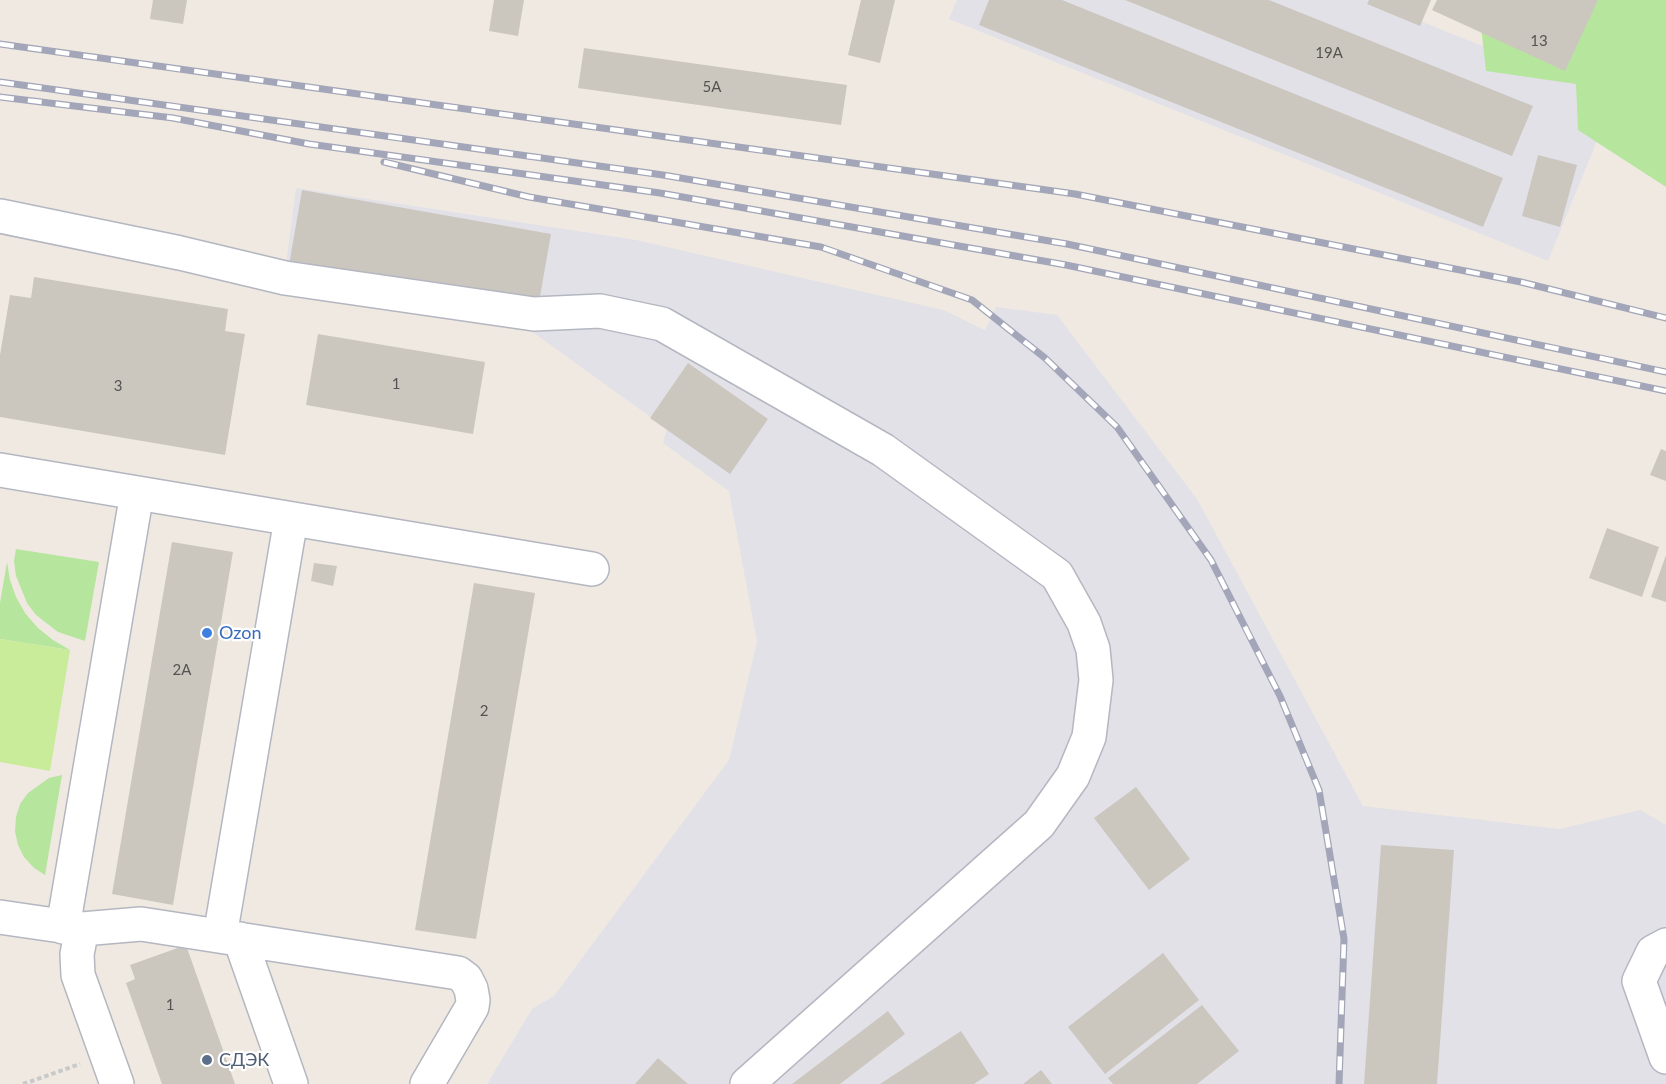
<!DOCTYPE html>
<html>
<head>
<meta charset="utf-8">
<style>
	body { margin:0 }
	canvas { display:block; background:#efe9e1 }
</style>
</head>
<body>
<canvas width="1666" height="1084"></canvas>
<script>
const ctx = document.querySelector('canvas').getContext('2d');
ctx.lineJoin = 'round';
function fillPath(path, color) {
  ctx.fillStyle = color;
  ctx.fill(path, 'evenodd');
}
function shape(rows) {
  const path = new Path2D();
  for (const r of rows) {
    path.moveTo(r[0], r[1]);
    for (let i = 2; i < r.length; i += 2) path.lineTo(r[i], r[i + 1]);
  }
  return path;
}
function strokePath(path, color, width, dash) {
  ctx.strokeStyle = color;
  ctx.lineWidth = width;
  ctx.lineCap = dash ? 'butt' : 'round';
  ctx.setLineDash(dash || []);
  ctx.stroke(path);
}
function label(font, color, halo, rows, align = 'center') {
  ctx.font = font + ' Lato,sans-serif';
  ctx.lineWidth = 4.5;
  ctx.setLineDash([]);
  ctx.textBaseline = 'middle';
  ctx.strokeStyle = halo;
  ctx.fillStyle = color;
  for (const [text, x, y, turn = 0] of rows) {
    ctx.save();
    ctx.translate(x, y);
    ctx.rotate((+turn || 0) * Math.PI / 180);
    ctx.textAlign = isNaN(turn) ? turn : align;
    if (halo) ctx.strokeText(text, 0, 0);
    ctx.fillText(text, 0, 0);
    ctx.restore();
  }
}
fillPath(shape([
	[957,0,1368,0,1614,99,1548,261,949,19],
	[296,188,636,240,943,310,985,330,996,307,1057,315,1197,499,1363,806,1559,829,1640,810,1666,825,1666,1084,487,1084,532,1009,554,996,729,760,757,642,729,491,663,443,667,429,505,312,284,281]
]), '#e3e1e8');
fillPath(shape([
	[1478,0,1666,0,1666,187,1578,130,1576,84,1486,71],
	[16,549,99,562,85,641,58,632,36,615,27,603,16,576,14,561],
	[7,562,10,580,16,597,25,613,38,628,53,640,70,650,0,639,0,603],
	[62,775,45,875,34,868,24,857,18,845,15,831,16,817,20,804,28,793,49,778]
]), '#b6e59e');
fillPath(shape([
	[0,639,70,650,50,771,0,762]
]), '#c9ec9a');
fillPath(shape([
	[153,0,187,0,183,24,150,19],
	[494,0,524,0,518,36,489,31],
	[861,0,895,0,880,63,848,55],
	[989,0,1062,0,1503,178,1483,227,979,25],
	[1125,0,1269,0,1533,106,1512,156],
	[1369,0,1431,0,1420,26,1367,4],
	[1437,0,1598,0,1565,71,1432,10],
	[584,48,847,85,841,125,578,88],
	[1538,155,1577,165,1560,227,1522,216],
	[302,190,551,234,538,308,289,265],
	[34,277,228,309,225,331,245,334,225,455,0,417,0,355,10,295,31,298],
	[318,334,485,362,473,434,306,405],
	[688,363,768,419,730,474,650,418],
	[1661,449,1666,451,1666,481,1650,475],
	[1607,528,1659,547,1642,597,1589,578],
	[172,542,233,552,173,905,112,894],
	[1666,555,1666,602,1651,597],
	[314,563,337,566,333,586,311,581],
	[474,583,535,593,476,939,415,930],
	[1136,787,1190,859,1149,890,1094,818],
	[1381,845,1454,850,1437,1084,1364,1084],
	[186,945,235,1084,162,1084,126,983,135,979,130,965],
	[1163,953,1199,1000,1105,1074,1068,1027],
	[1202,1005,1239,1051,1197,1084,1113,1084,1108,1078],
	[888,1011,905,1034,840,1084,792,1084],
	[961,1031,989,1074,974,1084,880,1084],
	[658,1058,688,1084,635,1084],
	[1041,1070,1052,1084,1023,1084]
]), '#cbc7bf');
const minor = shape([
	[0,216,180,253,285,278,534,314,600,311,662,324,883,450,1057,575,1084,623,1093,649,1096,680,1089,737,1073,776,1039,824,747,1084],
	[0,470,592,569],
	[0,917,82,929,141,924,458,973,466,979,471,989,473,1000,472,1007,427,1084],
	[63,927,137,493],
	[82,929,77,954,78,975,117,1084],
	[220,936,291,519],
	[240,939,291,1084],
	[1666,945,1653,952,1639,981,1666,1057]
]);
strokePath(minor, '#b4b7c1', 36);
strokePath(shape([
	[23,1084,80,1064]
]), '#c9c9c9', 4, [4.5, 3]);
strokePath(minor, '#fff', 33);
const rail = shape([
	[0,44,1075,194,1521,282,1666,318],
	[0,82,663,175,1067,244,1666,372],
	[0,97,173,118,309,144,660,193,1066,265,1666,391],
	[384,162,529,197,821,247,972,300,1045,358,1117,427,1211,560,1280,696,1319,790,1344,939,1339,1084]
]);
strokePath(rail, '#a3a6b8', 7);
strokePath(rail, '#fff', 4.5, [14]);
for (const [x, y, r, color] of [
	[207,633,6,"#3f7fe0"],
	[207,1060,6,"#5c6f8a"]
]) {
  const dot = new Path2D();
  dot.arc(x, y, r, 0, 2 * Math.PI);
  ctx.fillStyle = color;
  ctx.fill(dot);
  strokePath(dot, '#fff', 2);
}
label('15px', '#555452', null, [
	["13",1539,41],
	["19А",1329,53],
	["5А",712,87],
	["1",396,384],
	["3",118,386],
	["2А",182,670],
	["2",484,711],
	["1",170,1005]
]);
label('18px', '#366cbe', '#fff', [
	["Ozon",219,633]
], 'left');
label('18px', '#4e5e75', '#fff', [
	["СДЭК",219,1060]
], 'left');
</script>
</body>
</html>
